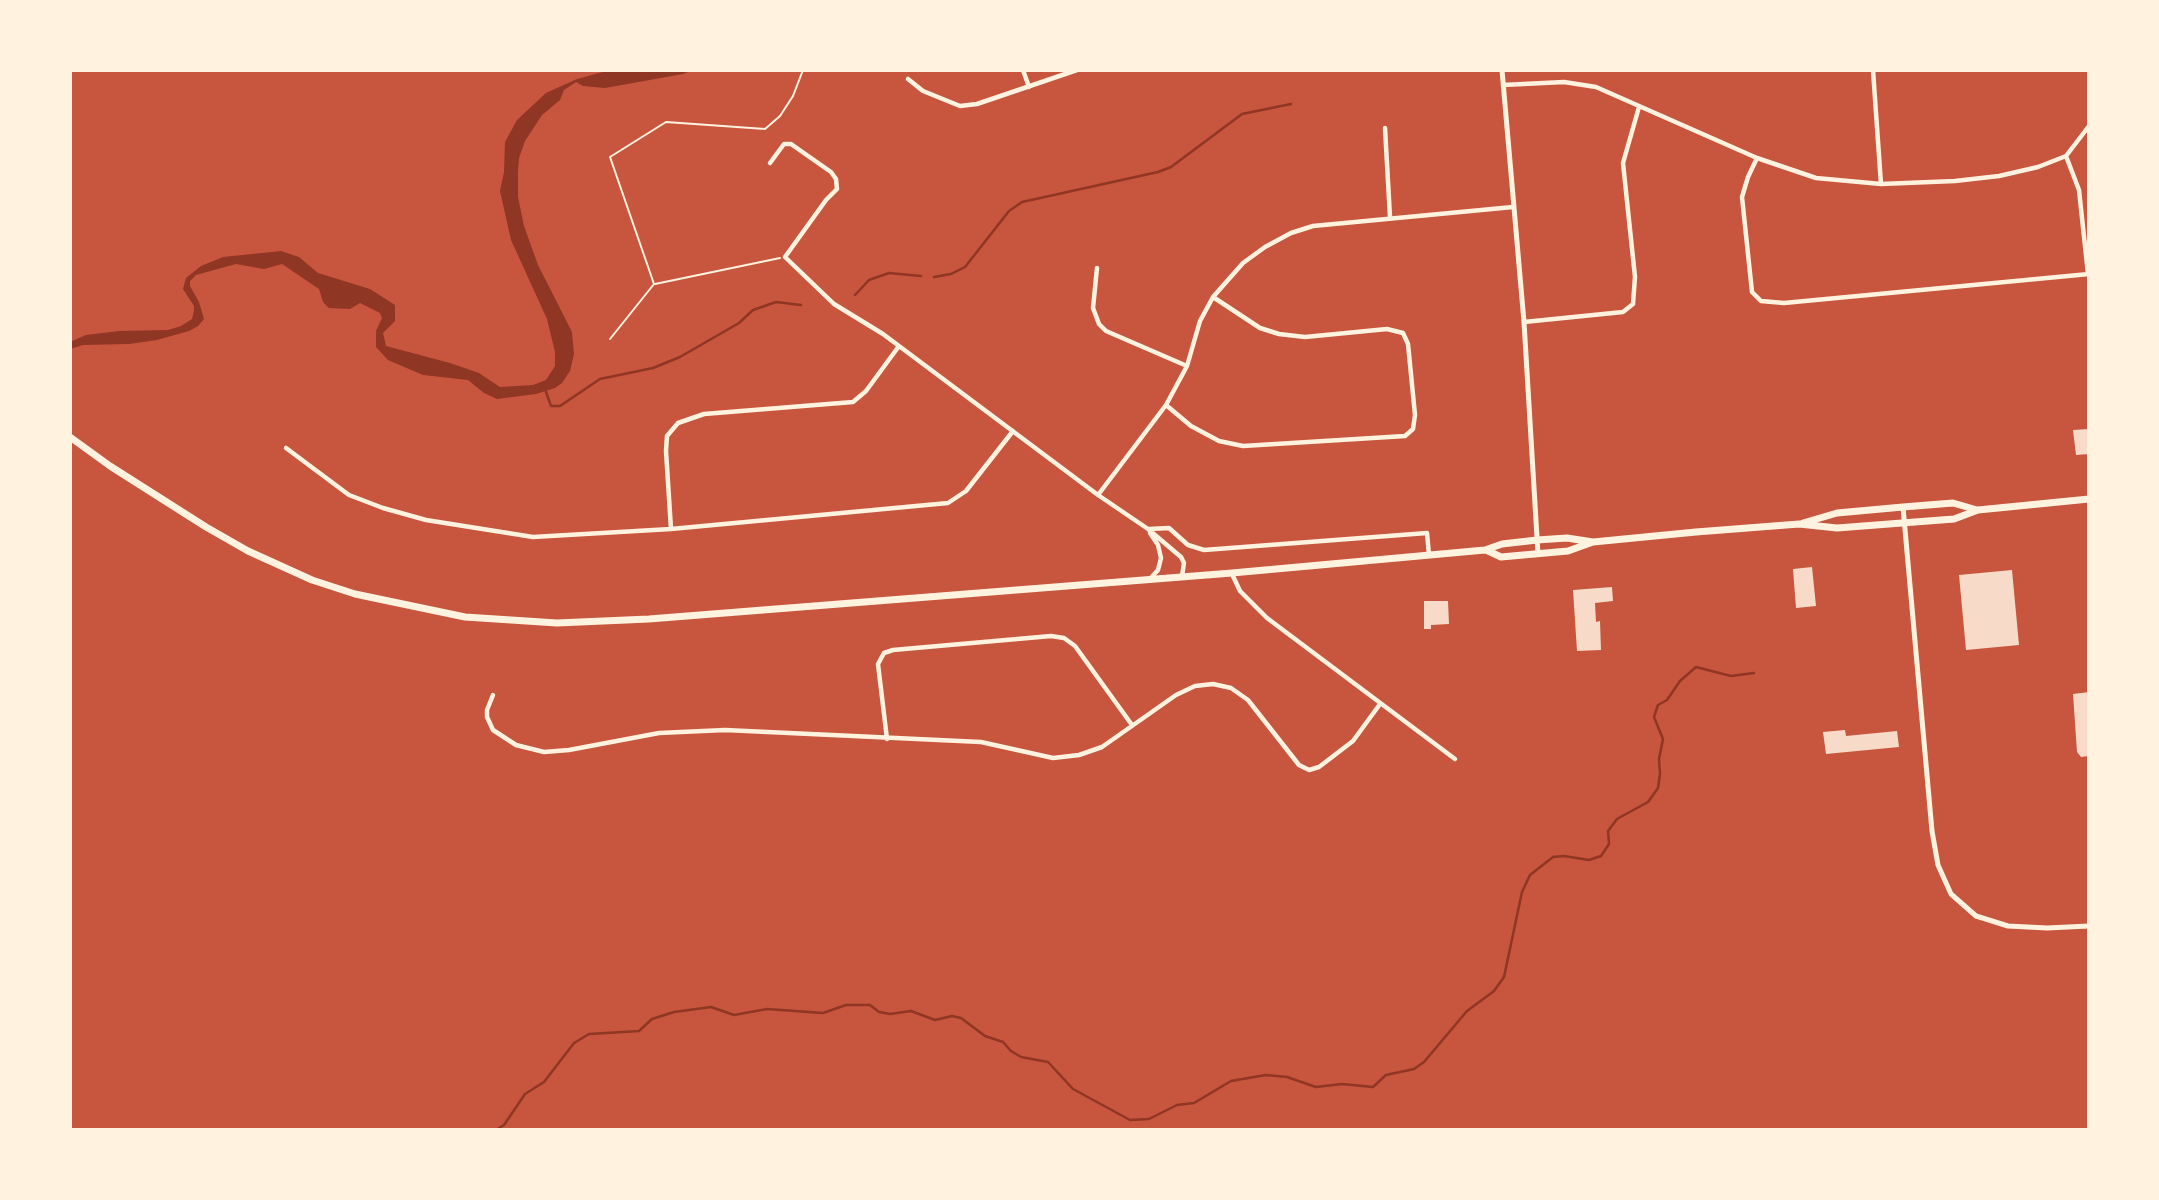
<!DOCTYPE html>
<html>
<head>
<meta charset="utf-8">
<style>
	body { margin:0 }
	#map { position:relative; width:2159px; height:1200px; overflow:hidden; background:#c8553d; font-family:"Sofia Sans Condensed",sans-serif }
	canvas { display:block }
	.frame { position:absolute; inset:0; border:72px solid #fff3e0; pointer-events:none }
</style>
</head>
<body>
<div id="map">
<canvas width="2159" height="1200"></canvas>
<div class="frame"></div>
</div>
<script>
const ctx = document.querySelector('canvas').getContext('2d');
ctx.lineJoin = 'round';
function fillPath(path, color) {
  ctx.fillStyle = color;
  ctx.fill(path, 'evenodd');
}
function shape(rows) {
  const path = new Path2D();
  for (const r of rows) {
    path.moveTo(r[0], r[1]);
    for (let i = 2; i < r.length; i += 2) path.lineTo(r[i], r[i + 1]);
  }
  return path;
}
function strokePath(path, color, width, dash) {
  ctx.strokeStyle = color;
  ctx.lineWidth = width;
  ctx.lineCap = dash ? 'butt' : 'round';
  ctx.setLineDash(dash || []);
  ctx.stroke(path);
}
fillPath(shape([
	[610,70,693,70,683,74,605,88,583,86,576,82,564,90,560,100,542,115,525,141,519,158,518,171,518,197,524,226,538,265,572,332,574,354,570,371,562,383,555,388,536,394,497,399,484,393,468,380,423,375,388,360,376,347,376,331,382,318,380,313,360,303,350,309,329,308,323,302,319,289,282,264,264,269,236,264,196,275,190,281,190,286,199,302,204,319,198,326,189,331,157,340,129,344,83,345,70,349,70,342,86,335,119,331,168,330,181,326,192,319,194,311,194,306,183,289,186,278,201,266,223,257,281,251,299,257,318,273,370,289,395,305,395,321,383,333,386,346,450,363,479,373,500,387,533,385,546,380,555,366,555,352,547,319,511,240,500,191,504,172,505,142,517,120,546,93,577,79]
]), '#8f3625');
strokePath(shape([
	[934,277,951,274,965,267,1009,211,1022,202,1158,172,1171,167,1242,114,1291,104],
	[855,295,869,280,889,273,921,276],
	[545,389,551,406,560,406,600,379,653,368,680,357,739,323,753,310,776,302,801,305],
	[496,1130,504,1125,525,1094,544,1082,574,1043,589,1034,639,1031,652,1019,674,1012,711,1007,734,1015,767,1009,823,1013,846,1005,870,1005,879,1012,890,1014,911,1011,935,1020,952,1016,961,1018,985,1036,1003,1042,1011,1051,1021,1057,1048,1062,1073,1089,1130,1120,1149,1119,1177,1105,1194,1103,1231,1081,1266,1075,1287,1077,1316,1087,1342,1084,1373,1087,1386,1075,1414,1069,1424,1062,1467,1011,1494,991,1504,977,1522,892,1530,875,1553,857,1564,856,1589,860,1601,856,1609,844,1608,831,1617,819,1648,802,1658,788,1660,774,1659,759,1663,739,1654,717,1658,705,1667,700,1680,681,1696,667,1731,676,1754,673]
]), '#8f3625', 2.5);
fillPath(shape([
	[2089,429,2089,454,2076,455,2073,430],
	[1812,567,1816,606,1796,608,1793,569],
	[2012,570,2019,645,1966,650,1959,575],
	[1612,587,1613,601,1595,603,1596,622,1600,621,1601,650,1577,651,1573,590],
	[1424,601,1448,601,1449,624,1431,625,1431,629,1424,629],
	[2089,692,2089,756,2081,757,2077,752,2073,694],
	[1845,730,1846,736,1897,731,1899,747,1826,754,1823,732]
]), '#f7dbc8');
strokePath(shape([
	[655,284,780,258],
	[610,339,654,284,610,157,666,122,765,129,780,116,793,96,803,70]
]), '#fff3e0', 2);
strokePath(shape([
	[1023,70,1029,87],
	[1873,70,1881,184],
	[908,79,923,91,960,106,977,104,1077,70],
	[1503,85,1564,82,1596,87,1757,158,1816,178,1881,184,1955,181,1999,176,2038,167,2066,156,2089,126],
	[1385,128,1390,217],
	[2066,156,2079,190,2088,274],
	[1757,158,1748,177,1742,197,1752,292,1761,301,1784,303,2089,274],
	[770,163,784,144,791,144,831,172,836,179,837,189,826,200,785,257,834,304,883,334,1098,495,1148,529,1181,557,1184,563,1182,576],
	[1097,268,1093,308,1099,324,1106,331,1187,366],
	[1524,322,1623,312,1633,304,1635,277,1623,163,1639,107],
	[1166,405,1191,426,1219,441,1243,446,1405,436,1413,429,1415,415,1408,344,1403,333,1387,329,1305,337,1279,334,1260,328,1213,297],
	[286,448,349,495,383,508,426,520,533,537,671,529,948,503,966,491,1013,431],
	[1098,495,1166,405,1187,366,1200,321,1213,297,1243,263,1265,247,1291,233,1313,226,1513,207],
	[671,529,666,451,667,436,678,423,704,414,853,402,866,391,899,346],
	[1149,529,1169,528,1188,545,1204,550,1427,533,1429,555],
	[1232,574,1240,591,1267,618,1455,759],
	[1149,580,1158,570,1161,558,1158,545,1150,533],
	[493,695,487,710,487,717,493,730,516,745,544,752,569,750,659,733,725,730,981,742,1053,758,1079,755,1102,747,1176,695,1195,686,1213,684,1231,688,1248,700,1299,765,1309,770,1319,767,1353,741,1380,704],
	[887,739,878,664,884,653,893,650,1051,636,1064,638,1075,646,1132,725]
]), '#fff3e0', 4.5);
strokePath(shape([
	[1502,70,1524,322,1538,554],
	[1903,507,1932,831,1938,865,1951,894,1976,916,2008,926,2047,928,2089,926]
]), '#fff3e0', 5);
strokePath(shape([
	[70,437,110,466,206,527,248,551,312,580,355,594,465,617,557,623,649,619,1232,573,1485,550,1502,544,1537,540,1567,538,1593,542],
	[1803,523,1837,513,1903,507,1953,503,1977,510],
	[1486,550,1501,557,1568,551,1593,542,1696,532,1799,524,1837,528,1954,519,1978,510,2089,499]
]), '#fff3e0', 7);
</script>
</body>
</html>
